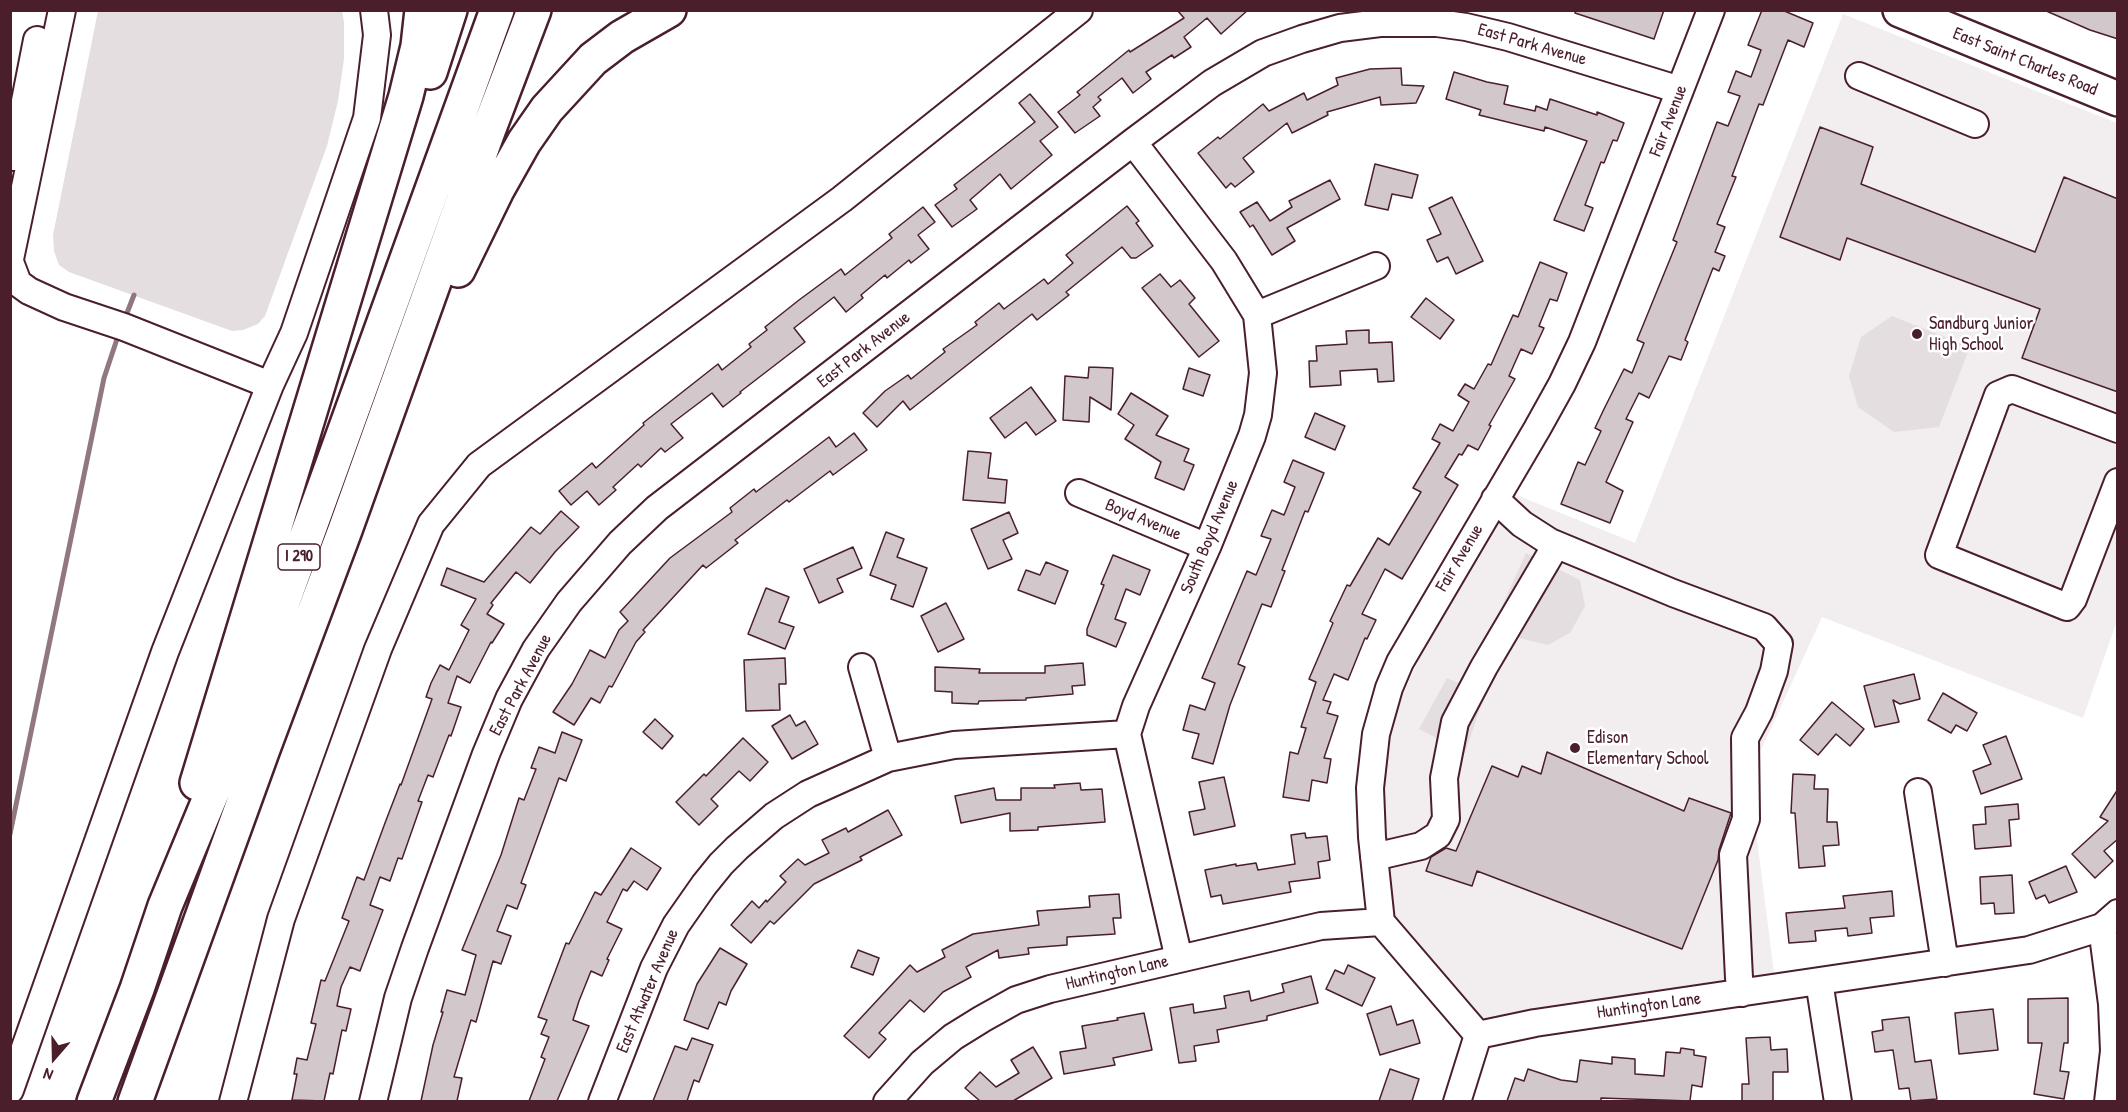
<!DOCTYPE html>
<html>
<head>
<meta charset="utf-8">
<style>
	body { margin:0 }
	#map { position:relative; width:2128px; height:1112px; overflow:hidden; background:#fff; font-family:"Patrick Hand",sans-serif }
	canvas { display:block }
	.frame { position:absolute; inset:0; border:12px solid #4a1f2b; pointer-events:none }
	.north { position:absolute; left:24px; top:1028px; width:60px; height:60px; -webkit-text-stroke:4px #fff; paint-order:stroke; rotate:200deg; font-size:16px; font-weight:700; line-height:24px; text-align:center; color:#4a1f2b }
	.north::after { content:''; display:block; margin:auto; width:21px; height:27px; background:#4a1f2b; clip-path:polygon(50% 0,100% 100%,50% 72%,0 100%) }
</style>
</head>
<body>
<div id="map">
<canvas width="2128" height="1112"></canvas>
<div class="frame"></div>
<div class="north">N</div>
</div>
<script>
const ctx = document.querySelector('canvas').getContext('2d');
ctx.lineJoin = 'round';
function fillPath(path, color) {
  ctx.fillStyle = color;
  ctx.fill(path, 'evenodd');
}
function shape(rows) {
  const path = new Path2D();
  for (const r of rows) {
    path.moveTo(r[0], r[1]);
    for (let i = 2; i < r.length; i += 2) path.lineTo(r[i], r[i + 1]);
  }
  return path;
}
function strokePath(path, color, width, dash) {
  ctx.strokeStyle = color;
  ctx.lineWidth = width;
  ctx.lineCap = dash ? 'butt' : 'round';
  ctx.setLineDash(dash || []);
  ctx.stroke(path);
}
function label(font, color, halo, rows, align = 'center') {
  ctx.font = font + ' "Patrick Hand",sans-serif';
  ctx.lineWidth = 5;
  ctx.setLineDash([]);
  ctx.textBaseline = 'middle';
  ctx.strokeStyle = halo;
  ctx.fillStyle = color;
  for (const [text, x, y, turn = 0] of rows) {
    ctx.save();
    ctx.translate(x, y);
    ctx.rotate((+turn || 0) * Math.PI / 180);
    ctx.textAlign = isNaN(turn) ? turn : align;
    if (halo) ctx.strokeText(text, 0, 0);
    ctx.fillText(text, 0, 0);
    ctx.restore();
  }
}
fillPath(shape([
	[1843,14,2117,123,2117,621,2083,718,1822,617,1749,776,1775,981,1485,1023,1393,913,1382,798,1391,719,1423,651,1514,494,1635,543]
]), '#f2eeef');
fillPath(shape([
	[98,11,342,11,344,22,344,59,338,101,327,146,265,316,258,324,243,330,232,331,69,272,59,265,54,251,53,235],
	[1892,316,1970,347,1939,427,1894,432,1858,407,1849,376,1861,337],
	[1526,553,1580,580,1585,606,1570,633,1548,645,1519,638,1497,617],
	[1447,678,1485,694,1465,753,1419,729]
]), '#e5dee0');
strokePath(shape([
	[127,313,134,295],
	[10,834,104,378,117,339]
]), '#91787e', 5);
const building = shape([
	[1177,10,1248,10,1221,34,1207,18,1184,37,1191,47,1174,58,1172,55,1146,72,1151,79,1133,93,1122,78,1098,97,1101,100,1093,107,1100,116,1075,133,1058,112,1080,95,1077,92,1129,50,1130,52,1184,18,1177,10],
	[1575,10,1664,10,1654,39,1575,13,1575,10],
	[1762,10,1782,10,1813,23,1804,47,1788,40,1763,105,1759,104,1732,176,1736,177,1717,224,1725,227,1715,252,1725,256,1719,271,1713,268,1685,340,1688,342,1681,360,1669,356,1649,398,1639,393,1626,419,1633,422,1606,482,1623,491,1610,523,1561,504,1578,462,1585,465,1601,431,1595,428,1604,409,1624,369,1632,373,1644,343,1637,340,1677,242,1673,240,1717,122,1728,126,1740,96,1728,92,1736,71,1751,77,1761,50,1748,45,1762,10],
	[2044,10,2118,10,2118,39,2090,30,2044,10],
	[1401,68,1402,85,1424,86,1416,103,1381,105,1380,97,1327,112,1328,115,1292,133,1287,123,1243,158,1254,172,1235,187,1231,183,1226,188,1198,153,1218,137,1220,139,1263,104,1269,111,1304,93,1307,100,1338,85,1336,78,1370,69,1401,68],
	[1454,72,1487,82,1508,86,1504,104,1535,111,1536,106,1547,110,1550,99,1597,115,1597,112,1624,123,1617,141,1613,140,1604,163,1601,162,1585,205,1593,208,1584,231,1554,220,1587,141,1545,127,1544,131,1479,115,1481,110,1446,99,1454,72],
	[1030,94,1058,127,1040,141,1052,155,1011,189,1000,174,970,200,977,209,952,227,935,205,957,189,954,185,1035,122,1019,103,1030,94],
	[1820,127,1873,147,1861,184,2035,252,2064,177,2118,199,2118,392,2022,358,2040,309,1847,238,1840,260,1780,237,1820,127],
	[1375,164,1418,175,1412,198,1392,194,1388,210,1365,205,1375,164],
	[1330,180,1340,199,1287,228,1295,241,1272,255,1253,225,1250,227,1240,212,1257,202,1270,221,1292,207,1289,201,1330,180],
	[1452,197,1483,261,1456,274,1448,257,1437,262,1427,240,1441,234,1429,208,1452,197],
	[1127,206,1139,221,1136,223,1153,246,1136,258,1131,258,1122,247,1066,292,1069,295,1037,320,1032,314,910,410,903,401,877,427,863,413,885,391,908,375,911,379,945,352,943,349,977,325,975,322,999,303,1004,309,1044,279,1048,284,1073,263,1066,255,1127,206],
	[923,207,935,222,918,235,929,249,911,263,909,260,887,278,885,275,861,295,863,298,846,312,834,297,794,328,805,342,740,392,741,393,723,407,712,393,671,424,683,438,665,452,661,448,641,467,638,464,613,487,616,490,599,505,587,491,571,505,559,491,592,463,596,468,644,425,643,423,718,364,722,370,751,347,749,344,767,330,765,327,799,300,841,269,845,275,892,238,889,234,923,207],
	[1540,262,1567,273,1557,301,1550,299,1539,326,1544,328,1532,354,1521,349,1509,376,1515,379,1489,425,1491,426,1478,450,1468,445,1462,455,1459,454,1445,477,1458,485,1402,579,1385,569,1362,614,1376,620,1367,639,1365,638,1348,680,1334,674,1323,700,1331,702,1327,713,1338,716,1324,758,1331,759,1327,783,1312,780,1309,801,1283,797,1290,752,1298,754,1306,728,1301,727,1316,682,1309,679,1333,623,1330,621,1347,585,1350,586,1378,538,1389,545,1421,492,1413,488,1440,443,1432,439,1440,424,1453,431,1469,402,1458,395,1465,384,1474,389,1488,364,1491,365,1513,315,1518,317,1540,262],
	[1160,274,1171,287,1180,280,1195,298,1189,304,1219,341,1199,357,1142,288,1160,274],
	[1426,298,1454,320,1440,339,1411,317,1426,298],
	[1369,330,1369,343,1392,342,1394,381,1378,382,1377,369,1340,371,1341,385,1310,387,1309,361,1317,361,1316,346,1347,344,1346,331,1369,330],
	[1089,367,1113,368,1111,410,1090,397,1089,422,1063,420,1065,376,1088,378,1089,367],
	[1189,368,1210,375,1203,396,1183,389,1189,368],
	[1031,387,1056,421,1036,435,1026,422,1005,438,990,418,1031,387],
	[1131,393,1168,416,1156,435,1189,449,1184,461,1194,465,1184,490,1155,478,1161,462,1125,439,1134,425,1118,414,1131,393],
	[1315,413,1345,426,1335,450,1305,437,1315,413],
	[854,433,867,450,833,475,830,471,789,502,787,500,735,540,738,543,706,568,703,565,643,630,645,632,636,642,612,687,609,686,600,703,591,698,574,725,553,712,572,684,590,650,605,658,619,630,628,621,620,612,670,558,732,512,730,508,754,489,756,492,829,437,836,447,854,433],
	[968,451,991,453,988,478,1007,480,1005,503,963,500,968,451],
	[1293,460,1324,473,1308,512,1305,511,1282,570,1285,571,1271,607,1262,604,1238,664,1245,667,1230,705,1213,764,1192,758,1199,734,1183,730,1190,705,1205,710,1215,683,1202,678,1247,571,1256,575,1271,539,1261,536,1272,510,1284,515,1295,487,1284,482,1293,460],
	[561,511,579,527,555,552,530,583,516,572,491,603,493,605,487,614,504,624,492,643,491,642,470,683,457,676,448,703,461,707,451,736,449,735,433,777,428,775,418,801,422,802,402,859,398,858,390,881,380,877,370,905,383,910,360,971,350,967,341,987,337,1006,351,1009,346,1031,342,1030,333,1074,330,1073,324,1101,292,1100,297,1074,294,1074,297,1058,307,1060,316,1024,311,1023,321,980,325,981,349,921,342,918,357,877,364,880,385,823,400,784,401,785,432,699,426,697,431,683,440,665,449,670,469,630,461,625,476,599,441,585,447,568,484,582,531,527,540,534,561,511],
	[1009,512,1018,533,1003,540,1012,559,988,569,971,529,1009,512],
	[886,532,904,539,897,557,927,568,913,607,891,599,896,585,870,575,886,532],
	[853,547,862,568,837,579,843,592,819,603,804,569,853,547],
	[1113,555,1150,570,1140,595,1126,589,1115,619,1126,623,1116,647,1087,635,1087,629,1104,585,1101,584,1113,555],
	[1046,562,1068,571,1055,604,1018,590,1026,570,1040,575,1046,562],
	[766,588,789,597,779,622,794,627,785,649,748,634,766,588],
	[946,603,964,639,938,652,921,616,946,603],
	[785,658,786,684,779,684,780,710,746,711,744,660,785,658],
	[1083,663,1085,685,1072,686,1073,694,1026,698,1026,700,979,701,978,704,952,703,952,692,935,691,935,667,980,669,979,673,1045,673,1045,666,1083,663],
	[1914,674,1920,699,1900,704,1893,700,1899,722,1875,727,1864,686,1914,674],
	[1943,693,1977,713,1967,731,1956,725,1951,733,1928,720,1943,693],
	[1832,702,1864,729,1850,746,1836,734,1818,755,1800,740,1832,702],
	[790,715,796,726,805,721,818,744,792,759,772,726,790,715],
	[655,719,673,736,662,749,643,732,655,719],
	[562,732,582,740,566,781,559,778,521,883,526,885,517,909,507,905,497,931,511,936,501,964,493,961,476,1022,471,1020,454,1077,462,1078,457,1101,421,1101,433,1045,443,1012,441,1012,447,990,465,995,476,955,462,950,501,855,519,798,524,800,536,769,531,768,539,747,555,753,562,732],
	[2006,736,2022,779,1981,794,1973,771,1991,764,1983,745,2006,736],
	[743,738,768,762,750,781,739,771,711,799,718,806,699,825,676,802,704,774,706,776,743,738],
	[1547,752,1684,811,1689,798,1731,813,1719,850,1718,860,1682,949,1477,871,1472,886,1426,871,1431,857,1446,848,1456,851,1492,766,1518,777,1522,766,1541,774,1547,752],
	[1793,774,1815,775,1814,789,1828,789,1827,822,1837,822,1839,845,1823,846,1825,866,1799,868,1795,813,1791,813,1793,774],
	[1224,777,1235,826,1194,835,1189,812,1205,809,1199,782,1224,777],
	[1080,783,1081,790,1102,789,1105,822,1038,827,1038,830,1010,831,1010,813,961,823,955,796,994,788,996,800,1021,800,1021,788,1055,788,1054,785,1080,783],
	[2118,789,2118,839,2104,851,2113,861,2095,878,2072,854,2108,821,2100,817,2118,789],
	[2018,804,2019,819,2009,820,2011,846,1975,849,1973,825,1986,824,1985,807,2018,804],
	[888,810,902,835,860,857,862,860,814,884,774,924,770,921,751,943,731,925,752,901,759,908,766,900,767,902,786,882,780,876,798,859,805,865,829,853,822,840,846,828,848,832,888,810],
	[1305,833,1306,838,1327,836,1330,860,1318,862,1320,878,1289,882,1291,892,1223,904,1221,895,1211,897,1205,870,1236,864,1236,866,1256,863,1258,870,1295,864,1291,835,1305,833],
	[631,848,661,868,647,890,634,881,627,891,623,889,607,922,622,929,607,959,609,960,602,976,591,971,579,1001,573,1020,589,1026,557,1101,529,1101,545,1059,541,1057,549,1037,541,1034,547,1020,538,1017,566,943,569,944,595,892,601,895,631,848],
	[2066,866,2077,892,2049,903,2045,895,2036,899,2029,882,2066,866],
	[2012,875,2014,913,1995,914,1994,903,1981,904,1980,877,2012,875],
	[1892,891,1894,916,1870,918,1872,933,1848,936,1847,928,1815,931,1816,941,1789,943,1786,913,1845,908,1843,896,1892,891],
	[1119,894,1121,918,1113,918,1115,934,1067,937,1067,945,1028,948,1029,954,999,958,998,950,966,967,971,977,943,992,924,1012,910,1000,879,1033,886,1039,869,1058,844,1036,910,965,917,972,945,957,942,950,973,934,1039,925,1037,911,1090,907,1089,896,1119,894],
	[720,948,747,964,731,991,726,1005,719,1002,708,1029,684,1020,697,984,720,948],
	[858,950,879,958,873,975,851,967,858,950],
	[1348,965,1375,978,1362,1006,1326,989,1335,970,1344,974,1348,965],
	[1311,976,1318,1003,1267,1016,1267,1020,1217,1030,1219,1042,1194,1046,1196,1061,1179,1063,1170,1008,1193,1004,1194,1013,1226,1008,1224,996,1249,991,1251,1001,1284,992,1282,984,1311,976],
	[2068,998,2068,1043,2064,1043,2060,1071,2069,1072,2064,1099,2034,1094,2042,1043,2028,1043,2028,999,2068,998],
	[1391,1006,1397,1025,1413,1020,1420,1043,1380,1055,1367,1014,1391,1006],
	[1993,1009,1998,1050,1959,1054,1955,1013,1993,1009],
	[1144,1013,1152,1050,1113,1058,1115,1065,1064,1074,1060,1052,1086,1048,1082,1026,1118,1020,1117,1018,1144,1013],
	[1909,1017,1915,1062,1931,1060,1937,1099,1911,1101,1909,1088,1899,1089,1893,1050,1875,1052,1872,1032,1883,1030,1882,1020,1909,1017],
	[1770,1037,1771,1050,1787,1049,1788,1072,1773,1072,1773,1101,1742,1101,1742,1084,1749,1084,1746,1038,1770,1037],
	[692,1038,713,1045,699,1082,694,1080,687,1101,653,1101,675,1046,687,1050,692,1038],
	[1033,1047,1052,1078,1013,1101,980,1101,965,1088,980,1072,996,1087,1019,1073,1011,1060,1033,1047],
	[1681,1048,1694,1050,1694,1055,1706,1057,1702,1087,1692,1085,1690,1101,1601,1098,1601,1101,1507,1101,1515,1078,1524,1081,1528,1069,1561,1080,1577,1082,1580,1060,1612,1064,1612,1057,1635,1059,1635,1074,1664,1076,1666,1052,1680,1053,1681,1048],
	[1390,1069,1419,1079,1412,1101,1379,1101,1390,1069]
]);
fillPath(building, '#d2c7cb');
strokePath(building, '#4a1f2b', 1.5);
const minor = shape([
	[1859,76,1975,124],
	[1133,142,1224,261,1257,315,1263,373,1258,415,1252,436,1207,547,1136,706,1127,734,1179,959],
	[14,157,37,40],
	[10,259,62,10],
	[10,262,18,283,29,291,64,307,124,327,270,385],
	[1257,315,1376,266],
	[2118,429,2012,389,1998,395,1939,555,2067,607,2073,599,2118,482],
	[1079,493,1207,547],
	[1495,499,1522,524,1550,542,1673,593,1764,627,1779,644,1774,671,1759,712,1745,738,1746,819,1733,855,1739,978,1742,993],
	[862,667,888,758],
	[1918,792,1945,963],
	[1374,857,1421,846,1438,835,1446,819,1444,778,1455,722,1484,667,1556,545],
	[2102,927,2112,1004,2114,1051,2108,1102],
	[1819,981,1838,1102],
	[1478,1035,1381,922,1372,837,1370,788,1376,734,1389,688,1400,662,1537,429,1562,384,1582,342,1711,10],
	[1478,1035,1535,1023,2029,950,2102,927,2118,913],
	[10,1090,165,652,270,385,294,333,367,118,377,35,374,10],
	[233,1102,281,919,378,649,431,524,479,465,842,199,1079,10],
	[373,1102,398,998,415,948,486,754,509,699,536,649,569,602,620,543,657,508,1133,142,1212,83,1263,53,1302,39,1340,28,1380,23,1437,23,1466,27,1508,37,1680,90],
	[602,1102,654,968,676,925,704,885,721,864,737,848,774,816,808,794,888,758,954,745,1127,734],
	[887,1102,922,1063,953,1037,982,1019,1016,1000,1050,989,1321,926,1381,922],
	[1457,1102,1478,1035]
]);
const major = shape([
	[1900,10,2118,99]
]);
const highway = shape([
	[430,72,450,10],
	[458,270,497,190,524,142,547,109,593,59,622,37,669,10],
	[197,783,406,96,418,46,422,10],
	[94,1102,137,989,165,906,226,759,497,10],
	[135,1102,263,749,345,530,487,134,534,10]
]);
strokePath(minor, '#4a1f2b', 30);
strokePath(major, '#4a1f2b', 38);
strokePath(highway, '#4a1f2b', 38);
strokePath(minor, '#fff', 26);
strokePath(major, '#fff', 33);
strokePath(highway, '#fff', 33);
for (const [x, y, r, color] of [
	[1917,334,6,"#4a1f2b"],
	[1575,748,6,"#4a1f2b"]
]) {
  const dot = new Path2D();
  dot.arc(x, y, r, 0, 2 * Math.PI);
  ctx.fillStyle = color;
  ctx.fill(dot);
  strokePath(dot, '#fff', 2);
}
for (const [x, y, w] of [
	[299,557,42]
]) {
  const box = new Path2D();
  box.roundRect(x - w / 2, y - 13, w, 26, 4.5);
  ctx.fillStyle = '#fff';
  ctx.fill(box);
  strokePath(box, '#4a1f2b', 1.5);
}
label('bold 16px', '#4a1f2b', null, [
	["I 290",299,557]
]);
label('18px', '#4a1f2b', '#fff', [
	["East Park Avenue",1532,45,16],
	["East Saint Charles Road",2025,62,22],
	["Fair Avenue",1669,121,-69],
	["East Park Avenue",864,350,-38],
	["Boyd Avenue",1143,520,23],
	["South Boyd Avenue",1210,537,-67],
	["Fair Avenue",1460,558,-59],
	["East Park Avenue",521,685,-62],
	["Huntington Lane",1117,973,-13],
	["East Atwater Avenue",648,991,-67],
	["Huntington Lane",1649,1006,-8]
]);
label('18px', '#4a1f2b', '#fff', [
	["Sandburg Junior",1929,324],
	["High School",1929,345],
	["Edison",1587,738],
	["Elementary School",1587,759]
], 'left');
</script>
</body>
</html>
